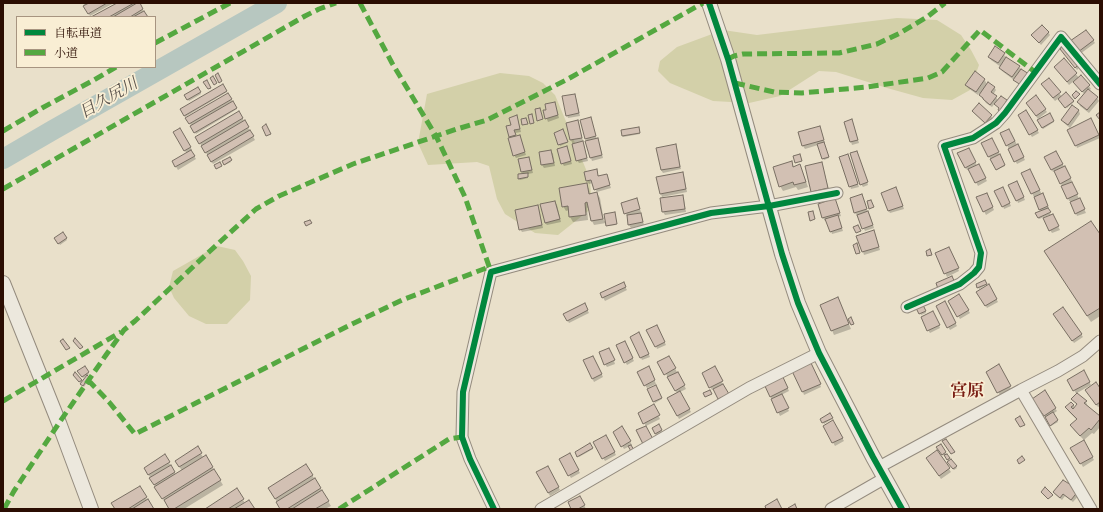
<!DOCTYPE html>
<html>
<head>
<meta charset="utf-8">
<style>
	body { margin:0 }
	#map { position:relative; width:1103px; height:512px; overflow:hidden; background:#e9e0ca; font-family:Cardo,"Noto Serif JP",serif }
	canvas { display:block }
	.frame { position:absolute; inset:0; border:4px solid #2b0d02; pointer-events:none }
	.legend { position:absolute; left:16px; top:16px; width:140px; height:52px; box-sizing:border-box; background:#f9eed4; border:1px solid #a79480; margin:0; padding:5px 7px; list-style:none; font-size:12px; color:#2b0d02 }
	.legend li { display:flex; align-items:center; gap:8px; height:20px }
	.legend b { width:20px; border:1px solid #a79480 }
</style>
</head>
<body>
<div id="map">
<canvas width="1103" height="512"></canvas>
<div class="frame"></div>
<ul class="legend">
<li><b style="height:5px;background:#00873e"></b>自転車道</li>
<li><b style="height:5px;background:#54a840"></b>小道</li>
</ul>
</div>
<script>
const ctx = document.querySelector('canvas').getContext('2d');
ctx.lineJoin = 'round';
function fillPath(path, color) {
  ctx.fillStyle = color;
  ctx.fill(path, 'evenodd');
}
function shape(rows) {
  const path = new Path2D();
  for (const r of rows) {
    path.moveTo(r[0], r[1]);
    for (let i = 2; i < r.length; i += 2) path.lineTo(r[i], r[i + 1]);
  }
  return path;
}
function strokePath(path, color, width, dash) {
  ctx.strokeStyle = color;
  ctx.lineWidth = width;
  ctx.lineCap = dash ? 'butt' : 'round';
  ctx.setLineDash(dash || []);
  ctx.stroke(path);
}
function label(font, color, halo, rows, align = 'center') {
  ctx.font = font + ' Cardo,"Noto Serif JP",serif';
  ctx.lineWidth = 3.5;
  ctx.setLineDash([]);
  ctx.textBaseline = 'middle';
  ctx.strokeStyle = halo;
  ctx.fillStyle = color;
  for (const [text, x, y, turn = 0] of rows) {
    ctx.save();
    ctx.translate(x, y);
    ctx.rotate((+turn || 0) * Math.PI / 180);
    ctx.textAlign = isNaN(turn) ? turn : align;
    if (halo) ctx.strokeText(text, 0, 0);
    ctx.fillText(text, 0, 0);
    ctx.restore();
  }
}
fillPath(shape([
	[897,18,937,20,961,35,971,50,979,65,970,90,952,100,923,98,887,88,836,72,819,71,780,96,749,103,713,101,670,83,658,71,660,61,677,47,723,30,757,35],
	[500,73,529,76,543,83,555,95,590,179,592,208,558,235,535,233,505,214,497,199,489,166,477,162,428,165,418,143,427,94],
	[217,246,235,250,243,261,251,276,250,300,227,324,206,324,189,316,174,298,169,287,173,271]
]), '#d3d0a9');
fillPath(shape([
	[83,3,114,3,90,16],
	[119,3,138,3,147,17,93,17],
	[1048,32,1050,35,1041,45,1033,35],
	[1093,40,1095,43,1080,54,1073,45],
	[1063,52,1080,67,1077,70],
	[1004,54,1005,57,1019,67,1021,70,1022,86,1002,71,1000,68,1001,67,991,60,989,57],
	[1064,59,1079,78,1089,86,1091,89,1088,91,1097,98,1099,101,1089,113,1080,106,1079,103,1085,95,1074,81,1069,85,1055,67],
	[984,79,987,84,994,87,996,90,993,95,996,97,998,101,1006,101,1007,102,1004,106,1000,108,995,103,992,107,986,103,979,93,978,95,968,88,966,85],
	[1049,80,1062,97,1073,101,1074,102,1067,108,1059,98,1055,101,1044,88],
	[223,85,227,92,185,117,181,110],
	[198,88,201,94,189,101,185,96],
	[228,94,237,109,196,134,187,118],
	[575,95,576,98,580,116,568,118,567,115],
	[1036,97,1047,112,1038,119,1029,106],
	[556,106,559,118,548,122,544,111],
	[1073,107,1079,111,1080,114,1070,128,1064,123,1063,120],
	[973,111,991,116,993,119,987,125,975,114],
	[239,112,255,140,213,164,196,137],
	[1026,112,1039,133,1032,137,1019,116],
	[1049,114,1054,122,1043,129,1038,121],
	[591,119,592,121,597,140,599,142,603,158,592,161,591,158,588,142,586,139],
	[518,120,521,132,515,133,516,137,520,136,521,139,526,155,516,158,514,155,511,139,510,136,512,125],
	[577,121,579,124,583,141,581,141,584,145,588,161,579,163,577,160,573,145,571,140,567,123],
	[853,123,859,143,852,145,851,142],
	[1092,123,1100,138,1077,148,1076,145],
	[820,127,821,130,825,143,824,143,829,158,824,160,818,145,805,149,803,146],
	[639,128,640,134,623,137,623,136,622,131],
	[180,129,192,150,191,151,196,159,178,170,173,162,187,154,174,133],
	[562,131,567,143,560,146,555,134],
	[1011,133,1025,160,1017,164,1007,145],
	[992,140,1005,166,997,170,992,159,991,159,989,157],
	[675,145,677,148,681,169,663,173,661,170],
	[969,149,977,166,978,165,987,181,978,186,969,169,967,170,959,154],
	[568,150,572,164,564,166,562,163],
	[551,151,553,154,555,166,544,168,542,165],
	[857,152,868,185,863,187,861,184],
	[1056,152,1072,181,1071,182,1086,213,1077,216,1071,201,1069,201,1068,198,1055,171,1053,172,1045,157],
	[229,158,231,162,225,165,223,162],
	[528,158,530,161,533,173,528,174,528,178,520,180,519,179,523,174,522,172],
	[849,158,859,187,851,189,850,186],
	[791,162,794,167,800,166,802,170,808,187,798,190,796,187,783,191,780,186],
	[821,163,823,166,829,191,814,194,812,191],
	[596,170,599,177,606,175,611,188,597,192,593,183,589,184,587,181],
	[682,173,684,176,687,192,662,197,661,194],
	[1032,173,1042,195,1044,197,1049,208,1047,209,1051,215,1052,215,1060,230,1052,233,1050,230,1049,215,1039,219,1037,214,1041,212,1023,174],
	[586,184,589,189,590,195,597,193,600,198,604,221,615,215,616,225,607,226,606,223,594,225,592,221,589,207,587,208,588,220,573,222,570,217,569,210,566,211,563,206],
	[1018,185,1025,200,1018,203,1017,200],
	[1004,191,1011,206,1004,209,1003,206],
	[898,192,904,209,890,213,888,210],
	[862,195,866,205,864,206,870,215,874,228,865,231,858,216,857,216,855,213,851,199],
	[682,196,684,199,686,212,665,215,663,212],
	[988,197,994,210,986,215,977,198],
	[835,199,841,216,838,217,843,231,832,234,827,220,825,221,823,218,819,204],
	[555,202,557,205,561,222,547,225,545,223],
	[638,203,641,212,640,213,642,217,644,225,631,228,629,225,628,216,627,216,625,213],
	[537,206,539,209,543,228,522,232,520,229],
	[63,234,67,240,60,245,56,238],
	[875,234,880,250,864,255,858,236],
	[1100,236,1100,316,1091,322,1049,258],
	[951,251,959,271,947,277,936,253],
	[985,281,987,286,989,286,998,302,987,308,978,292,987,287,986,285,979,289,977,285],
	[623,283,627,290,605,301,601,294],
	[959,295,970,313,960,319,949,301],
	[840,303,851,329,834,335,821,305],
	[944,303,957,326,950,330,937,306],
	[584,304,589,313,569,323,564,314],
	[923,306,926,313,921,315,918,309],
	[935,316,940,328,930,333,928,330],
	[1056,317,1081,334,1083,337,1074,343],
	[658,329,666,345,657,349,656,346],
	[640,336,650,357,642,360,641,358],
	[624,342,634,361,627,365,617,346],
	[611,352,615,364,607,367,605,364],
	[669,357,686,389,680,392,691,412,679,419,668,398,677,393,659,362],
	[595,360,603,377,594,382,584,361],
	[999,366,1011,389,1000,395,987,372],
	[84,367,89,374,83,378,79,371],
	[812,367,821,387,804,395,803,392],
	[715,368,729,397,720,402,714,389,712,390,703,374],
	[650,370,656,384,647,388,645,385],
	[1083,372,1091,385,1077,393,1086,402,1088,407,1100,418,1100,427,1094,434,1092,433,1084,440,1074,430,1072,425,1077,420,1069,412,1066,408,1073,405,1075,408,1077,405,1073,399,1077,395,1068,380],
	[75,374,83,383,88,378,89,379,84,387,75,376],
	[782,376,789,391,781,395,789,411,780,416,765,385],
	[656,387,662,399,655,403,649,390],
	[1100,390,1100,406,1098,407,1088,393],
	[1044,392,1057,411,1053,414,1058,422,1051,426,1033,399],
	[653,406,660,419,646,426,639,414],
	[830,415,832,419,824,424,821,419],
	[833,422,844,441,835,446,824,427],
	[659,426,662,432,656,435,653,429],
	[622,427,632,445,624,449,614,432],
	[606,436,616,455,605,461,594,443],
	[1083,442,1094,460,1083,467,1072,448],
	[590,444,593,449,579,457,576,452],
	[941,445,950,461,951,460,957,468,954,470,944,455,943,455,938,447],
	[197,448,203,457,205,456,223,485,184,509,170,509,158,492,145,468,165,456,176,475,182,471,176,461],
	[937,451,951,472,941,479,929,461],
	[569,455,580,473,571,478,560,460],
	[306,465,331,506,325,509,281,509,269,488],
	[548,467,560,490,550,496,538,472],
	[1054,492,1080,494,1073,502,1065,496,1062,500,1056,495],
	[580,497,586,509,572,509],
	[146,498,153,509,116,509],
	[243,500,245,503,254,509,207,509]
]), '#0003');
strokePath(shape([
	[3,159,53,130,277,3]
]), '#b7c7c0', 20);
const building = shape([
	[89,3,107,3,88,14,83,6,89,3],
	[117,3,134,3,109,17,91,17,117,3],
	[137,3,140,3,143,9,130,17,113,17,137,3],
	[144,11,148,17,133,17,144,11],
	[1042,25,1049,32,1039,43,1031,35,1042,25],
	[1086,30,1094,40,1078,52,1070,41,1086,30],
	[1064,45,1079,64,1075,68,1060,49,1064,45],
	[995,46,1005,53,998,63,988,57,995,46],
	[1006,57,1020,66,1012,77,999,68,1006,57],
	[1064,58,1077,73,1067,82,1054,67,1064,58],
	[1021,69,1029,74,1021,85,1013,80,1021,69],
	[975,71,985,79,976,92,965,85,975,71],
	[218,73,222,81,219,83,215,75,218,73],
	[1081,75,1090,85,1082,92,1073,82,1081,75],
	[213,76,217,83,214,85,210,78,213,76],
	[1049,78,1061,92,1053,98,1041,84,1049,78],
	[207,80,211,88,208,89,203,82,207,80],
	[988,82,995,87,991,92,997,96,990,105,983,99,983,98,979,95,988,82],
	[223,84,227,91,184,116,180,109,223,84],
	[198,87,201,92,187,100,184,95,198,87],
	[1088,89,1098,97,1087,110,1077,102,1088,89],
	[1076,91,1080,94,1075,99,1072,95,1076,91],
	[1066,92,1074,101,1065,108,1058,99,1066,92],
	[228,93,232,99,189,124,185,118,228,93],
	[575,94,579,113,566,116,562,96,575,94],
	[1036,95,1046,109,1036,116,1026,103,1036,95],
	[1001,96,1007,100,1004,105,1007,107,1003,114,998,110,999,108,994,104,1001,96],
	[233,101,237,108,194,133,190,126,233,101],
	[555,102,558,115,545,119,543,110,546,110,545,104,555,102],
	[979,103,992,115,985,123,972,111,979,103],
	[1072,105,1079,110,1068,125,1061,120,1072,105],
	[540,108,543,119,537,121,535,109,540,108],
	[1026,110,1038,130,1029,135,1018,115,1026,110],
	[239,111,243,118,199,144,195,137,239,111],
	[1100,112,1100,120,1096,115,1100,112],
	[1050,113,1054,121,1042,128,1037,120,1050,113],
	[532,114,534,123,530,124,528,115,532,114],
	[517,115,520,129,514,130,516,135,509,137,506,126,511,125,509,118,517,115],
	[591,117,596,136,585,139,580,120,591,117],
	[526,118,528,124,522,125,521,119,526,118],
	[1091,118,1099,135,1075,146,1067,130,1091,118],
	[852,119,858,140,850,142,844,122,852,119],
	[245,120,249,127,205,153,201,146,245,120],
	[578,120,582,138,570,140,566,123,578,120],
	[266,124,271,134,266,136,262,127,266,124],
	[820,126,824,140,802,146,798,132,820,126],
	[639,127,640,133,622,136,621,130,639,127],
	[180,128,191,147,184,151,173,132,180,128],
	[563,129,568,142,558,145,554,133,563,129],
	[1009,129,1015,141,1006,146,1000,133,1009,129],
	[250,130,254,136,211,162,207,155,250,130],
	[520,135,525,152,513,156,508,138,520,135],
	[598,138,602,155,590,158,585,141,598,138],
	[992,138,999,152,988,157,981,143,992,138],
	[583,141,587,158,576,161,572,144,583,141],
	[824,142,829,157,822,159,817,144,824,142],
	[676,144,680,167,661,170,656,148,676,144],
	[1018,144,1024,157,1014,162,1008,149,1018,144],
	[567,146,571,161,561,164,557,149,567,146],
	[969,148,976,162,965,168,957,153,969,148],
	[191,150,195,156,175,167,172,161,191,150],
	[551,150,554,163,541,165,539,152,551,150],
	[857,151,868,182,860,185,850,153,857,151],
	[1056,151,1063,164,1051,170,1044,157,1056,151],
	[800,154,802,161,795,163,793,156,800,154],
	[848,154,858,184,849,187,839,157,848,154],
	[1000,154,1005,165,996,170,990,159,1000,154],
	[230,157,232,160,224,165,222,161,230,157],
	[529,157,532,170,521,172,518,159,529,157],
	[792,161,793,167,800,164,806,182,794,185,793,182,779,187,773,167,792,161],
	[220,162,222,166,216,169,214,165,220,162],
	[822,162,828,188,811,192,805,166,822,162],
	[979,164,986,178,975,183,968,169,979,164],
	[1065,166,1071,178,1060,184,1054,171,1065,166],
	[597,169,598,176,607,174,610,185,594,190,591,180,586,181,584,172,597,169],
	[1030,169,1040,190,1031,194,1021,173,1030,169],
	[683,172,686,189,660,194,656,177,683,172],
	[528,173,528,177,518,179,518,174,528,173],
	[1017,181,1024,197,1016,201,1008,185,1017,181],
	[1072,182,1078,194,1067,199,1061,186,1072,182],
	[587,183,589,194,597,192,603,219,591,221,587,202,585,203,586,215,569,217,568,206,562,207,559,188,587,183],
	[896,187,903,206,888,211,881,193,896,187],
	[1003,187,1010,203,1002,207,994,191,1003,187],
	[987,193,993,207,983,212,976,197,987,193],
	[1043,193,1048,206,1039,210,1034,197,1043,193],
	[862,194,867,209,854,213,850,198,862,194],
	[683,195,685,209,662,212,660,198,683,195],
	[637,198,640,209,624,214,621,203,637,198],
	[835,198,840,213,822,218,818,204,835,198],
	[1080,198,1085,209,1075,214,1070,202,1080,198],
	[871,200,874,207,869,209,867,201,871,200],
	[555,201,560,219,545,223,540,204,555,201],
	[538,205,542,225,519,230,515,210,538,205],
	[1048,208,1051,212,1038,218,1035,213,1048,208],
	[813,211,815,219,810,221,808,212,813,211],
	[868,211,873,225,862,229,857,215,868,211],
	[615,212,617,224,606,226,604,214,615,212],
	[641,213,643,222,628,225,627,215,641,213],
	[1053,214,1059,226,1049,231,1043,218,1053,214],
	[838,215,842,228,830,232,825,219,838,215],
	[310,220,312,223,306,226,304,222,310,220],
	[1091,221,1100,234,1100,308,1087,316,1044,251,1091,221],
	[858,225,861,231,856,233,853,227,858,225],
	[874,230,879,247,862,252,856,236,874,230],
	[63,232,67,238,58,244,54,238,63,232],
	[857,243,860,253,856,254,853,245,857,243],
	[949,247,959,268,944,274,935,253,949,247],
	[930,249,932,255,927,256,926,251,930,249],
	[952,276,955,283,938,289,936,283,952,276],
	[985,280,987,284,977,288,976,284,985,280],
	[624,282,626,287,602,298,600,293,624,282],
	[989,284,997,299,985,306,976,292,989,284],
	[959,294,969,310,957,317,948,301,959,294],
	[838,297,849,324,831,331,820,305,838,297],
	[945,301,956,323,947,328,936,306,945,301],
	[585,303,588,310,567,321,563,314,585,303],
	[923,305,926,311,919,314,916,308,923,305],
	[1063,307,1082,334,1072,341,1053,314,1063,307],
	[933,311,940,325,927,331,921,317,933,311],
	[851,317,854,324,851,325,848,319,851,317],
	[657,325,665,342,655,347,646,330,657,325],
	[639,332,649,354,640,358,630,337,639,332],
	[75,338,83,347,80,349,73,341,75,338],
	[63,339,70,348,66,350,60,341,63,339],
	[625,341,633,358,624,363,616,345,625,341],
	[609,348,615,360,604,365,599,352,609,348],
	[593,356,602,374,592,379,583,360,593,356],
	[669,356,676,368,664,375,657,362,669,356],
	[811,363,821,384,802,392,792,371,811,363],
	[999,364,1011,386,997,393,986,372,999,364],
	[85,366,89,372,82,377,77,371,85,366],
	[649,366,655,380,644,386,637,372,649,366],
	[715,366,723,381,709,388,702,373,715,366],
	[1084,370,1090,382,1073,391,1067,380,1084,370],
	[75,372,82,380,79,382,73,375,75,372],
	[678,372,685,385,675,391,667,377,678,372],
	[87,375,89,377,83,386,80,384,87,375],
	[782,375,788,388,770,397,764,384,782,375],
	[1096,382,1100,388,1100,402,1096,405,1085,390,1096,382],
	[723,384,729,394,718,399,713,389,723,384],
	[656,385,662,398,653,402,647,389,656,385],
	[710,390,712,394,705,397,703,393,710,390],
	[1045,390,1056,408,1044,416,1032,399,1045,390],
	[680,391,690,409,677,416,667,398,680,391],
	[1077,393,1087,401,1084,403,1100,416,1100,419,1091,430,1089,428,1080,436,1070,425,1077,419,1065,407,1071,402,1074,405,1071,407,1073,409,1077,404,1071,399,1077,393],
	[782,394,789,408,777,413,771,399,782,394],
	[654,404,660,415,643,424,638,413,654,404],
	[1053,412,1058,420,1050,426,1045,417,1053,412],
	[830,413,833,418,822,423,820,419,830,413],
	[1020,416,1025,425,1020,427,1015,419,1020,416],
	[833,420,843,438,832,443,823,426,833,420],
	[659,424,662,430,655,434,652,428,659,424],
	[622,426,631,441,621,447,613,432,622,426],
	[646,426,654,441,644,446,636,430,646,426],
	[606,435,615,452,602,459,593,442,606,435],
	[946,439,955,452,951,454,942,441,946,439],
	[1084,440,1093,457,1080,464,1070,448,1084,440],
	[590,443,593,448,577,457,575,452,590,443],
	[941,444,946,452,942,455,936,447,941,444],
	[631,445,635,452,632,453,628,446,631,445],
	[198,446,202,453,179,467,175,461,198,446],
	[937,450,950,468,939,476,926,458,937,450],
	[570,453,579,470,568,476,559,459,570,453],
	[165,454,170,462,148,475,144,468,165,454],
	[947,454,950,458,947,460,944,455,947,454],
	[206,455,213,467,162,499,154,487,206,455],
	[1022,456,1025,460,1019,464,1017,460,1022,456],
	[951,459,957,466,953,469,947,462,951,459],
	[306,464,313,475,275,499,268,488,306,464],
	[171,465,175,472,154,485,149,478,171,465],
	[548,466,559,487,548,493,536,472,548,466],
	[214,469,221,480,174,509,169,509,164,500,214,469],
	[315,478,321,488,287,509,280,509,276,502,315,478],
	[1063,480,1079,490,1071,500,1063,494,1060,498,1053,492,1063,480],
	[140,486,147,497,128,509,115,509,111,503,140,486],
	[1045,487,1053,495,1048,499,1041,492,1045,487],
	[237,488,244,499,228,509,205,509,237,488],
	[322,490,329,501,315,509,292,509,322,490],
	[580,496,585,505,578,509,571,509,568,502,580,496],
	[148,499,154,509,132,509,148,499],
	[777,499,782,509,766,509,765,506,777,499],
	[249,500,255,509,234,509,249,500],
	[795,504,797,509,789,509,788,508,795,504]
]);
fillPath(building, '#d2c0b3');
strokePath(building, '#796f63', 1);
const minor = shape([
	[907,307,960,284,974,273,979,267,981,253,944,146,973,138,996,123,1005,113,1061,37,1100,84],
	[1021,390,1091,509],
	[879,467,1021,390,1058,371,1083,356,1100,341],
	[494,509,470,459,462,437,463,392,491,272,711,213,769,206,837,193],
	[541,509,749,388,819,353],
	[831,509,885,478]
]);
const tertiary = shape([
	[709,3,728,59,782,254,798,303,819,353,873,457,902,509],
	[3,283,59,423,91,509]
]);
strokePath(minor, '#948b7e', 13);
strokePath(tertiary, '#948b7e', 16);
strokePath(minor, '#ece8dd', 11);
strokePath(tertiary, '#ece8dd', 14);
strokePath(shape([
	[360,3,392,63,436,136,465,197,491,272],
	[155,43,230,3],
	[728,59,734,56,743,54,839,53,877,44,900,33,927,17,945,3],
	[735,83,774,92,802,93,867,87,928,78,942,72,980,30,1035,72],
	[3,131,42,108,94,80,116,67],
	[3,189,305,16,319,9,336,3],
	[88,380,109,402,135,434,352,324,402,300,489,267],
	[3,401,121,332],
	[4,509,14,491,59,423,106,355,124,330,135,321,210,251,256,209,279,196,353,164,457,129,487,120,568,79,703,3],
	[339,509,449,439,462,437]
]), '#54a840', 5, [10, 5]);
strokePath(shape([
	[709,3,728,59,782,254,798,303,819,353,873,457,902,509],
	[907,307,960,284,974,273,979,267,981,253,944,146,973,138,996,123,1005,113,1061,37,1100,84],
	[494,509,470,459,462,437,463,392,491,272,711,213,769,206,837,193]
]), '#00873e', 6);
label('italic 16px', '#5a534c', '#f9eed4', [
	["目久尻川",109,99,-30]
]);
label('bold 17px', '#7a1f14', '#f9eed4', [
	["宮原",967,392]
]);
</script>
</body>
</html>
